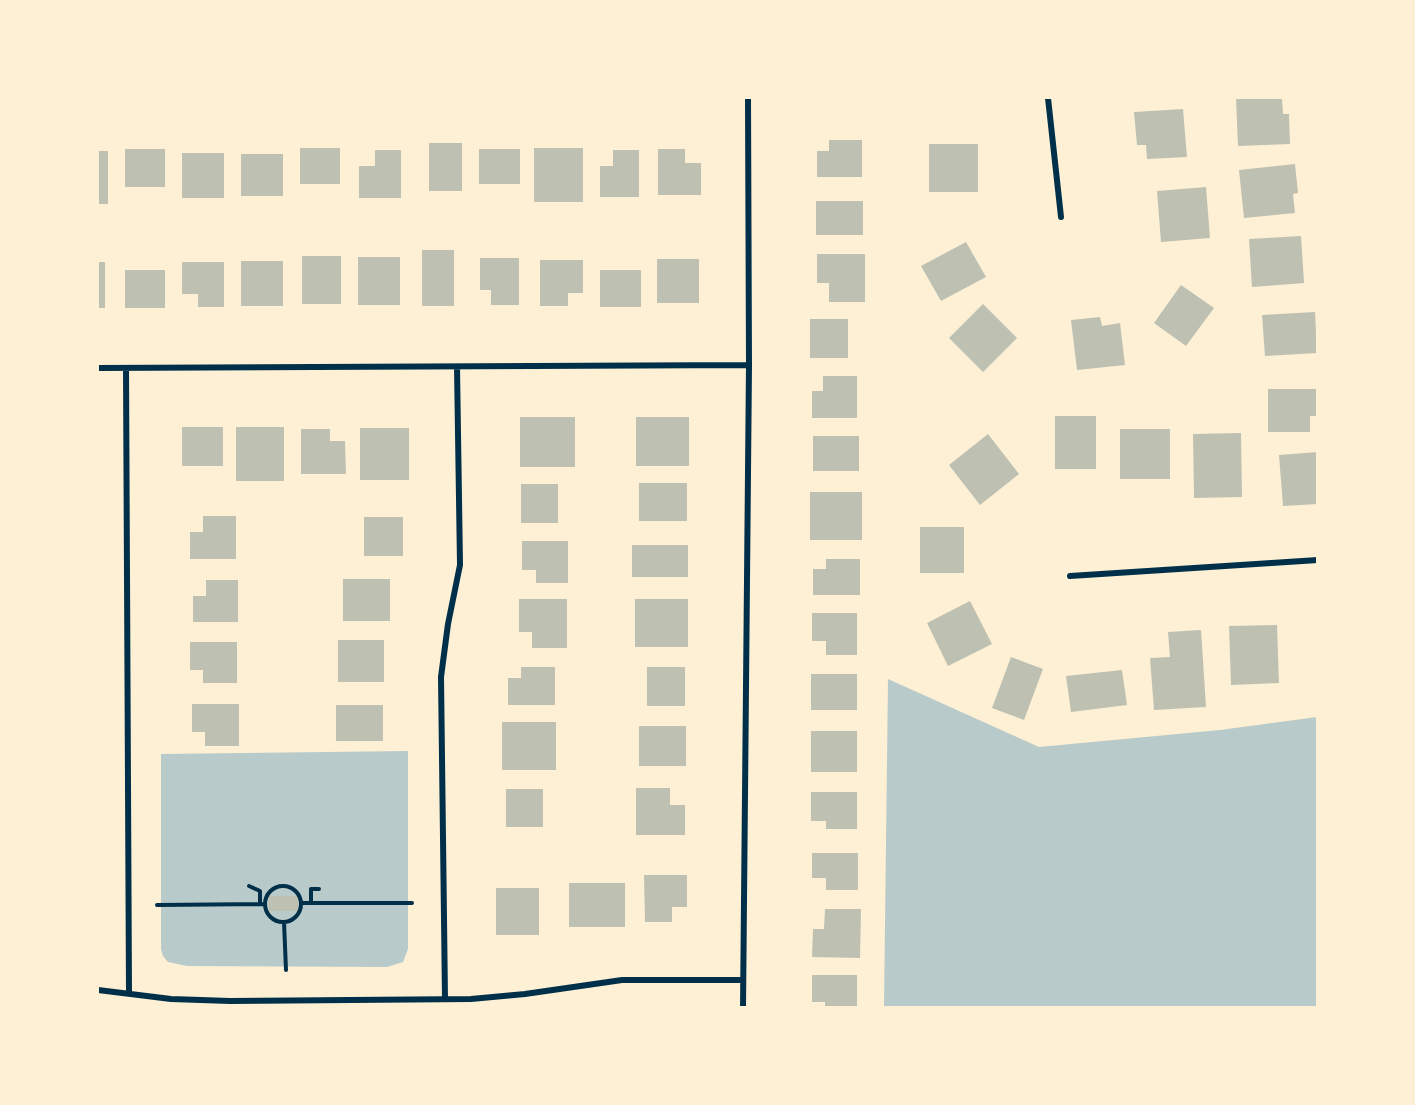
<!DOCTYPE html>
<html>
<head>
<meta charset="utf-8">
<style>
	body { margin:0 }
	#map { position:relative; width:1415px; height:1105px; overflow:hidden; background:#fdf0d5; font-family:Rubik,sans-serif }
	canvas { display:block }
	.frame { position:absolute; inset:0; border:99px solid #fdf0d5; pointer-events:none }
</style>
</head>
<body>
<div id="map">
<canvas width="1415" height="1105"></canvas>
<div class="frame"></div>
</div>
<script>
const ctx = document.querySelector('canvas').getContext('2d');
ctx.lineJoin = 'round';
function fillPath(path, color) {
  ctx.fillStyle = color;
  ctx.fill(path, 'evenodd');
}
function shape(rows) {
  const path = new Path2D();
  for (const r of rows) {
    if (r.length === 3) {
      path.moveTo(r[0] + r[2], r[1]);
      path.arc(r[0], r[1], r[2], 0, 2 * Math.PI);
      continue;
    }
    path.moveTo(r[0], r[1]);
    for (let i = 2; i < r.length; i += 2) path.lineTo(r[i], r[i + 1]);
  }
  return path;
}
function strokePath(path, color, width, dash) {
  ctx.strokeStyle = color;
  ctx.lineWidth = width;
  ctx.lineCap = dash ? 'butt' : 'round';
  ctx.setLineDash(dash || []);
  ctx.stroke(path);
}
fillPath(shape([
	[888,679,1039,747,1220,730,1317,717,1317,1007,884,1007],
	[408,751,408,949,403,962,387,967,187,966,168,962,163,956,161,949,161,754]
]), '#b9caca');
fillPath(shape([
	[1236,98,1282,98,1283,114,1289,114,1290,144,1238,146],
	[1183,109,1187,157,1147,159,1146,145,1137,145,1134,112],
	[829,140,862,140,862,177,817,177,817,151,829,151],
	[429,143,462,143,462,191,429,191],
	[929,144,978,144,978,192,929,192],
	[300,148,340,148,340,184,300,184],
	[534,148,583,148,583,202,534,202],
	[125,149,165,149,165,187,125,187],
	[479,149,520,149,520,184,479,184],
	[658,149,685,149,685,163,701,163,701,195,658,195],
	[375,150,401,150,401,198,359,198,359,166,375,166],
	[613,150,639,150,639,197,600,197,600,166,613,166],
	[98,151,108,151,108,204,98,204],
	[182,153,224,153,224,198,182,198],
	[241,154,283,154,283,196,241,196],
	[1295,164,1298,193,1293,194,1295,213,1244,218,1239,170],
	[1206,187,1210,238,1161,242,1157,191],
	[816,201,863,201,863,235,816,235],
	[1301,236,1304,283,1252,287,1249,239],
	[966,242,986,277,941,301,921,266],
	[422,250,454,250,454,306,422,306],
	[817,254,865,254,865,302,829,302,829,283,817,283],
	[302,256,341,256,341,304,302,304],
	[358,257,400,257,400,305,358,305],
	[480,258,519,258,519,305,491,305,491,290,480,290],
	[657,259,699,259,699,303,657,303],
	[540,260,583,260,583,293,568,293,568,306,540,306],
	[241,261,283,261,283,306,241,306],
	[98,262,105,262,105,308,98,308],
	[182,262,224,262,224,307,198,307,198,294,182,294],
	[125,270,165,270,165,308,125,308],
	[600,270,641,270,641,307,600,307],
	[1181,285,1214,308,1186,346,1154,323],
	[983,304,1017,338,983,372,949,338],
	[1315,312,1317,353,1265,356,1262,315],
	[1100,317,1102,326,1120,323,1125,365,1077,370,1071,320],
	[810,319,848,319,848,358,810,358],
	[823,376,857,376,857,418,812,418,812,391,823,391],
	[1268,389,1318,389,1318,416,1310,416,1310,432,1268,432],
	[1055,416,1096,416,1096,469,1055,469],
	[520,417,575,417,575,467,520,467],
	[636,417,689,417,689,466,636,466],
	[182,427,223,427,223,466,182,466],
	[236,427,284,427,284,481,236,481],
	[360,428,409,428,409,480,360,480],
	[301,429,330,429,330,441,345,441,346,474,301,474],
	[1120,429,1170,429,1170,479,1120,479],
	[1241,433,1242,497,1194,498,1193,434],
	[988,434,1019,474,980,505,949,465],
	[813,436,859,436,859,471,813,471],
	[1318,452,1318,504,1283,506,1279,455],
	[639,483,687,483,687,521,639,521],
	[521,484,558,484,558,523,521,523],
	[810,492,862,492,862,540,810,540],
	[203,516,236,516,236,559,190,559,190,532,203,532],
	[364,517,403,517,403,556,364,556],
	[920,527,964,527,964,573,920,573],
	[522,541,568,541,568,583,536,583,536,570,522,570],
	[632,545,688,545,688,577,632,577],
	[826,559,860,559,860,595,813,595,813,569,826,569],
	[343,579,390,579,390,621,343,621],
	[206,580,238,580,238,622,193,622,193,596,206,596],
	[519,599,567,599,567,648,532,648,532,632,519,632],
	[635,599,688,599,688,647,635,647],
	[970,601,992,644,948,666,927,623],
	[812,613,857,613,857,655,826,655,826,641,812,641],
	[1277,625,1279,683,1231,685,1229,626],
	[1201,630,1206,707,1154,710,1150,658,1170,657,1168,632],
	[338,640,384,640,384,682,338,682],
	[190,642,237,642,237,683,203,683,203,670,190,670],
	[1011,657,1043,669,1024,720,992,708],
	[521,667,555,667,555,705,508,705,508,678,521,678],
	[647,667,685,667,685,706,647,706],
	[1122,670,1127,705,1071,712,1066,676],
	[811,674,857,674,857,710,811,710],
	[192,704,239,704,239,746,205,746,205,732,192,732],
	[336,705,383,705,383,741,336,741],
	[502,722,556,722,556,770,502,770],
	[639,726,686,726,686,766,639,766],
	[811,731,857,731,857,772,811,772],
	[636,788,670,788,670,805,685,805,685,835,636,835],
	[506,789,543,789,543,827,506,827],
	[811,792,857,792,857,829,826,829,826,821,811,821],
	[812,853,858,853,858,890,826,890,826,878,812,878],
	[644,875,687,875,687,907,672,907,672,922,645,922],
	[569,883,625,883,625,927,569,927],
	[496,888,539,888,539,935,496,935],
	[269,896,298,896,298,911,269,911],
	[825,909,861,909,860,958,812,957,813,929,824,929],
	[812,975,857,975,857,1008,825,1008,825,1002,812,1002]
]), '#bec0b2');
strokePath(shape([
	[249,886,260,891,260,904],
	[283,904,18],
	[301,903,412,903],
	[311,903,311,889,319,889],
	[157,905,265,904],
	[284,922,286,970]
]), '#003049', 4);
strokePath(shape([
	[1048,98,1061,217],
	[98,368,749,365],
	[126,368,129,993],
	[1070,576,1318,560],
	[98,990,171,999,230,1001,471,999,525,994,622,980,742,980],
	[445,999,441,677,448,624,460,565,457,367],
	[743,1008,749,365,748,98]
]), '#003049', 6);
</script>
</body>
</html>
